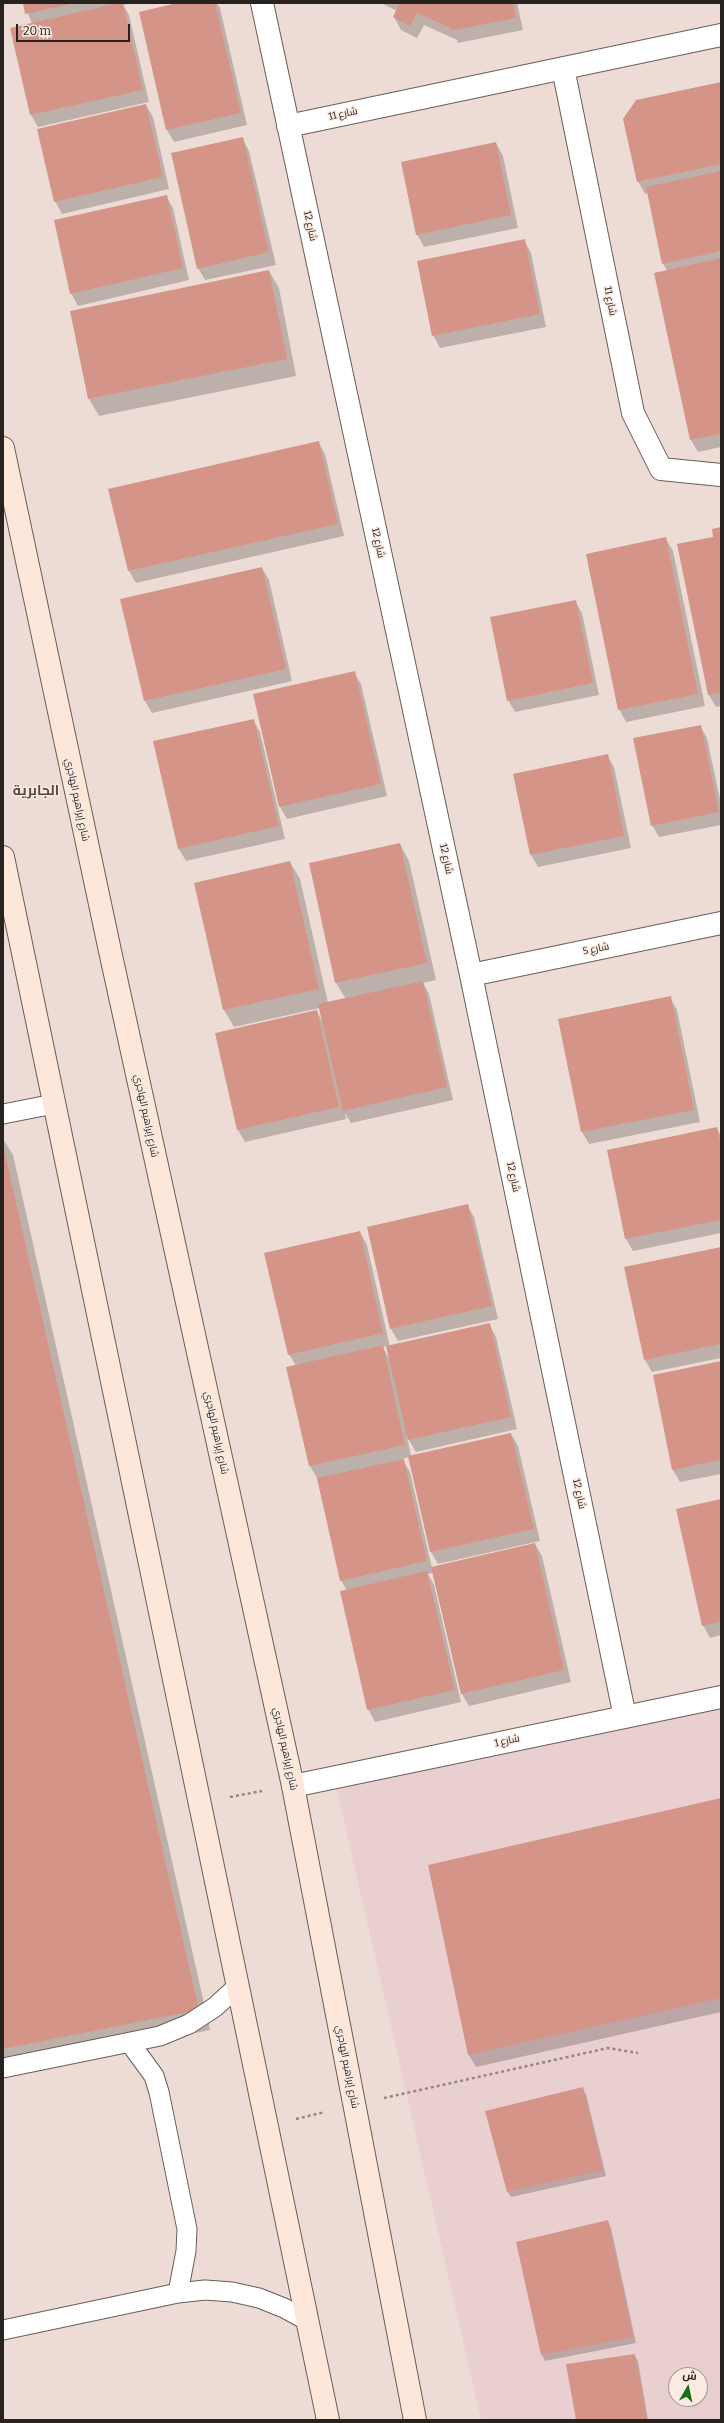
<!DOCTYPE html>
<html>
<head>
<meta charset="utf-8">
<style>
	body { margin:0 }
	#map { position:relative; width:724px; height:2423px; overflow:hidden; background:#eddcd5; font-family:Bitter,Cairo,serif }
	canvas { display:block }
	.frame { position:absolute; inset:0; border:4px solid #28221f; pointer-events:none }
	.north { position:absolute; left:668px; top:2367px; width:40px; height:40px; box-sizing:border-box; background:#faeae2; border:1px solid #a69a94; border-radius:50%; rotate:9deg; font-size:11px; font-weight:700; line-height:16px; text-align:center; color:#28221f }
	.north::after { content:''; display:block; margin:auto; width:14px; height:18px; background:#176e18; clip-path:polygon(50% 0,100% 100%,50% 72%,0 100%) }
	.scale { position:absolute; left:16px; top:24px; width:114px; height:18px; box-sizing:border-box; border:2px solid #28221f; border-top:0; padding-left:5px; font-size:12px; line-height:14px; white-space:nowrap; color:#28221f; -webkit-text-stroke:3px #faeae2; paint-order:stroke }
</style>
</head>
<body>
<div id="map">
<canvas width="724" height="2423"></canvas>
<div class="frame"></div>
<div class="north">ش</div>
<div class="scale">20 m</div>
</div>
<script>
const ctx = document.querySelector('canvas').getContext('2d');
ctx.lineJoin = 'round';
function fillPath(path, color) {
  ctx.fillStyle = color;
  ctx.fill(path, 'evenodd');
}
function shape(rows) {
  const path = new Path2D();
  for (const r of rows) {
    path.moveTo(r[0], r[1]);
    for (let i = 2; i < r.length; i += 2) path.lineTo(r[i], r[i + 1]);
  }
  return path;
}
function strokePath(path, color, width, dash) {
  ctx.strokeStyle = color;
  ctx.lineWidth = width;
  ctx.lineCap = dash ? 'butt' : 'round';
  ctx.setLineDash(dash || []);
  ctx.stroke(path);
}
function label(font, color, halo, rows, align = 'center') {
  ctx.font = font + ' Bitter,Cairo,serif';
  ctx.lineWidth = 3;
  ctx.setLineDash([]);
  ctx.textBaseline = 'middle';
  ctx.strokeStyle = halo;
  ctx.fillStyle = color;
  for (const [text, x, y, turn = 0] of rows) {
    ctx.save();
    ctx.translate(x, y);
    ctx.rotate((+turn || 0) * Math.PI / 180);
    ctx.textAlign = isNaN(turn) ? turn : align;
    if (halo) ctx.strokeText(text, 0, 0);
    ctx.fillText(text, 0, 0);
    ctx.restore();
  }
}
fillPath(shape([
	[721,1697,721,2420,481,2420,334,1777],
	[676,2375,700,2375,700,2399,676,2399]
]), '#eacfd1');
fillPath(shape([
	[24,3,134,3,123,5,129,15,149,102,38,127,31,115,32,24],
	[181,3,217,3,220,8,247,125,174,142,167,130],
	[381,3,517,3,523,30,458,43,457,40,424,25,417,38,401,30,394,17,397,11],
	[721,83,721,447,698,452,691,440,655,273,667,271,663,263,648,193,645,194,638,181],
	[146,105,153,117,169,189,62,214,55,201],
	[242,138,249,151,276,265,205,280,198,268],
	[496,143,503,156,518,228,424,247,417,234],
	[166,196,173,208,189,280,78,306,71,293],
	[524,240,531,253,546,327,440,348,433,335],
	[269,271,279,288,296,376,99,416,89,399,71,312],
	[318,442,325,454,344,536,136,583,129,571],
	[721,528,721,706,716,707,709,695,679,544,714,537],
	[666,539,673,551,705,706,626,722,619,709],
	[262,568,269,580,292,681,152,713,145,701],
	[575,601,582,613,599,695,515,712,508,700],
	[354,672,361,684,387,796,287,819,280,807,254,695],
	[253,720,260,732,285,839,186,861,179,849],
	[700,726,707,738,721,804,721,825,659,837,652,825],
	[607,755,614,767,631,848,538,867,531,855,514,774],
	[400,844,409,861,436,980,423,983,429,994,453,1100,351,1123,345,1113,346,1119,245,1142,238,1130,216,1034,317,1011,322,1021,320,1008,234,1027,224,1010,195,883,290,862,300,879,328,1003,346,999,336,983],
	[670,998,677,1010,700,1122,589,1144,582,1132,559,1020],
	[717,1128,721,1136,721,1233,633,1251,626,1239,608,1150],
	[3,1139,13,1155,210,2030,3,2072],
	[467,1205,474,1217,498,1319,398,1341,391,1329,368,1227],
	[360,1232,367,1245,390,1347,489,1324,496,1337,517,1429,416,1452,407,1437,411,1456,511,1434,518,1446,540,1541,438,1564,431,1552,409,1457,402,1459,410,1472,432,1568,535,1544,542,1556,571,1682,469,1706,462,1694,433,1573,428,1574,434,1585,461,1702,375,1722,368,1709,347,1591,341,1580,317,1478,310,1466,288,1368,296,1366,289,1354],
	[387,1346,389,1359,383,1347],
	[721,1248,721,1358,652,1372,645,1360],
	[721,1362,721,1474,680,1482,673,1470,654,1375],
	[721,1500,721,1635,710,1638,703,1625],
	[721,1799,721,2012,476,2067,469,2055,429,1866],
	[582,2088,586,2094,606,2176,511,2197,507,2191],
	[608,2222,611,2228,636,2343,545,2361,542,2355,517,2242],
	[634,2355,638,2361,648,2420,577,2420]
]), '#0003');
fillPath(shape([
	[23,3,71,3,71,4,25,14],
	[118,3,123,3,143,90,30,115,10,28],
	[177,3,215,3,241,113,166,130,139,12],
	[397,3,513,3,516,18,450,31,450,28,417,13,410,26,393,17,399,4],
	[721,82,721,164,637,182,623,119,636,100],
	[146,104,163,177,54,202,37,129],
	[243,137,269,252,197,269,171,153],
	[496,142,511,215,416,235,401,162],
	[721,171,721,251,662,264,646,187],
	[167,195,183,268,70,294,54,220],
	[525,239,540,314,432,336,417,261],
	[721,258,721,434,690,440,654,273],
	[269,270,287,359,88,399,70,311],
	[319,441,338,524,128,571,108,489],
	[721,527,721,693,708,695,677,544,713,537,712,529],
	[666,537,698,694,618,710,586,554],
	[262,567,286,669,144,701,120,599],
	[576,600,593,683,507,701,490,617],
	[355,671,381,784,279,807,253,694],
	[254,719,279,826,178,849,153,741],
	[701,725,719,812,651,826,633,738],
	[608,754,624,836,530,855,513,774],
	[400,843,427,963,335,983,309,863],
	[290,861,319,989,223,1010,194,883],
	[423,981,447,1087,343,1111,318,1004],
	[671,996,694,1110,581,1132,558,1019],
	[317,1010,339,1107,237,1130,215,1033],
	[717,1127,721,1146,721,1220,625,1239,607,1150],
	[3,1145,199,2010,3,2049],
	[468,1204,492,1306,390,1329,367,1227],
	[360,1231,383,1333,288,1355,264,1253],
	[721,1247,721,1344,644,1360,624,1267],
	[490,1323,511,1417,408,1440,386,1346],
	[383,1345,405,1445,309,1466,286,1367],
	[721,1361,721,1460,672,1470,653,1375],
	[511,1433,534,1529,430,1552,408,1456],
	[404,1459,427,1561,340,1581,317,1478],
	[721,1499,721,1622,702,1626,676,1509],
	[535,1543,564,1670,461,1694,431,1567],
	[427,1571,455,1690,367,1710,340,1591],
	[721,1798,721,1998,468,2055,428,1865],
	[583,2087,603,2170,507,2192,485,2111],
	[608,2220,633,2337,541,2355,516,2242],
	[635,2354,647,2420,576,2420,566,2364]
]), '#d49588');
const service = shape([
	[3,1114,54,1104],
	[130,2043,154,2076,159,2092,187,2229,186,2251,178,2293],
	[3,2068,160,2036,189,2024,215,2007,238,1986],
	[3,2330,178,2293,205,2290,232,2292,259,2298,284,2308,308,2321]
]);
const minor = shape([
	[262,3,471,975,625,1717],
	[563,68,633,413,661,469,721,475],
	[288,126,721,35],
	[471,975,721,923],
	[293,1786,721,1697]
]);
const secondary = shape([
	[3,448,110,951,293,1786,415,2420],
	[3,857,328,2420]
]);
strokePath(service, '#6b5e57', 21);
strokePath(minor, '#6b5e57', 24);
strokePath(secondary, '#6b5e57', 24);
strokePath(shape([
	[230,1797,262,1791],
	[384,2098,608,2048,638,2053],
	[296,2119,325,2112]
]), '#938782', 2.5, [3, 3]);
strokePath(service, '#fff', 19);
strokePath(minor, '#fff', 22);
strokePath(secondary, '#fde7da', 22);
label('10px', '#28221f', '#faeae2', [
	["شارع 11",343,114,-12],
	["شارع 12",310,226,78],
	["شارع 11",610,301,79],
	["شارع 12",378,543,78],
	["شارع إبراهيم الهاجري",77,800,78],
	["شارع 12",446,859,78],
	["شارع 5",596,949,-12],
	["شارع إبراهيم الهاجري",146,1116,78],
	["شارع 12",513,1177,78],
	["شارع إبراهيم الهاجري",216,1433,78],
	["شارع 12",579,1494,78],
	["شارع 1",507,1741,-12],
	["شارع إبراهيم الهاجري",285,1749,78],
	["شارع إبراهيم الهاجري",347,2067,79]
]);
label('bold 14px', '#554842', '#faeae2', [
	["الجابرية",36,791]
]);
</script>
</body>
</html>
